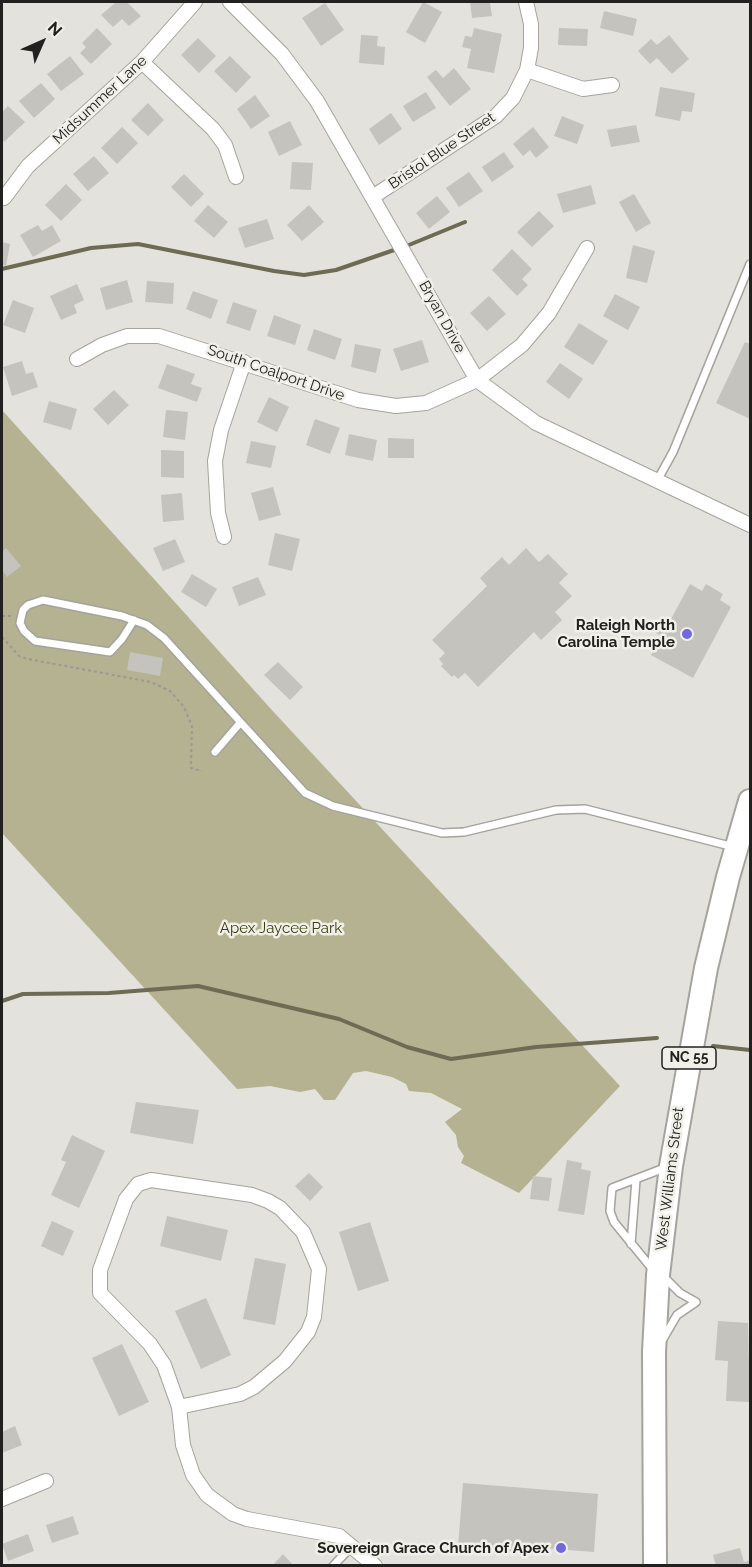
<!DOCTYPE html>
<html>
<head>
<meta charset="utf-8">
<style>
	body { margin:0 }
	#map { position:relative; width:752px; height:1567px; overflow:hidden; background:#e3e2dc; font-family:Raleway,sans-serif }
	canvas { display:block }
	.frame { position:absolute; inset:0; border:3px solid #21211f; pointer-events:none }
	.north { position:absolute; left:12px; top:12px; width:60px; height:60px; -webkit-text-stroke:4px #f0f0e9; paint-order:stroke; rotate:45deg; font-size:16px; font-weight:700; line-height:24px; text-align:center; color:#21211f }
	.north::after { content:''; display:block; margin:auto; width:21px; height:27px; background:#21211f; clip-path:polygon(50% 0,100% 100%,50% 72%,0 100%) }
</style>
</head>
<body>
<div id="map">
<canvas width="752" height="1567"></canvas>
<div class="frame"></div>
<div class="north">N</div>
</div>
<script>
const ctx = document.querySelector('canvas').getContext('2d');
ctx.lineJoin = 'round';
function fillPath(path, color) {
  ctx.fillStyle = color;
  ctx.fill(path, 'evenodd');
}
function shape(rows) {
  const path = new Path2D();
  for (const r of rows) {
    path.moveTo(r[0], r[1]);
    for (let i = 2; i < r.length; i += 2) path.lineTo(r[i], r[i + 1]);
  }
  return path;
}
function strokePath(path, color, width, dash) {
  ctx.strokeStyle = color;
  ctx.lineWidth = width;
  ctx.lineCap = dash ? 'butt' : 'round';
  ctx.setLineDash(dash || []);
  ctx.stroke(path);
}
function label(font, color, halo, rows, align = 'center') {
  ctx.font = font + ' Raleway,sans-serif';
  ctx.lineWidth = 5;
  ctx.setLineDash([]);
  ctx.textBaseline = 'middle';
  ctx.strokeStyle = halo;
  ctx.fillStyle = color;
  for (const [text, x, y, turn = 0] of rows) {
    ctx.save();
    ctx.translate(x, y);
    ctx.rotate((+turn || 0) * Math.PI / 180);
    ctx.textAlign = isNaN(turn) ? turn : align;
    if (halo) ctx.strokeText(text, 0, 0);
    ctx.fillText(text, 0, 0);
    ctx.restore();
  }
}
fillPath(shape([
	[2,410,270,708,620,1086,519,1193,461,1163,464,1156,458,1147,456,1135,445,1122,462,1109,431,1093,409,1091,406,1084,392,1077,366,1071,353,1073,335,1100,324,1100,315,1089,300,1092,270,1086,237,1089,2,833]
]), '#b4b290');
strokePath(shape([
	[404,247,465,222],
	[2,269,91,248,138,244,274,271,304,275,336,270,397,249],
	[2,1001,23,994,109,993,198,986,339,1019,407,1047,451,1059,536,1047,657,1038],
	[713,1046,750,1050]
]), '#6d6b54', 4);
fillPath(shape([
	[116,2,127,2,141,16,129,26,122,19,113,27,101,15],
	[423,2,442,12,425,43,406,32],
	[470,2,490,2,492,16,472,18],
	[325,3,344,30,321,46,302,18],
	[604,11,637,19,633,36,600,28],
	[97,28,112,44,91,64,80,53,86,47,82,43],
	[474,28,502,34,494,73,467,68,471,49,462,47,465,36,472,37],
	[559,28,588,29,587,46,558,45],
	[361,35,378,36,377,46,385,47,384,65,359,63],
	[669,35,689,59,672,74,657,58,650,64,638,51,651,39,657,45],
	[198,38,216,56,199,73,181,55],
	[70,56,84,74,61,91,47,74],
	[230,56,251,77,236,93,214,71],
	[454,68,471,89,450,106,427,77,436,70,443,78],
	[41,83,55,99,34,118,19,101],
	[660,87,695,93,692,112,682,111,680,121,655,116],
	[426,92,436,108,413,122,403,106],
	[255,95,270,116,251,129,237,109],
	[148,103,164,120,148,136,131,120],
	[8,106,25,122,4,142,2,139,2,112],
	[391,113,402,129,379,145,369,129],
	[562,116,584,125,577,144,554,136],
	[290,121,302,145,279,156,268,132],
	[636,125,640,142,611,147,607,130],
	[122,127,138,143,117,164,101,148],
	[533,127,549,147,536,158,530,150,523,156,513,144],
	[504,152,514,167,492,182,482,167],
	[94,156,109,173,88,191,73,174],
	[292,162,313,163,311,190,290,189],
	[469,172,483,191,459,207,446,188],
	[184,174,204,194,191,207,171,187],
	[66,184,82,200,61,221,45,205],
	[591,185,596,204,563,213,557,194],
	[634,194,651,223,636,232,619,202],
	[437,196,450,212,429,229,416,213],
	[208,205,228,222,214,238,194,221],
	[309,205,324,222,302,241,287,225],
	[539,211,554,226,532,247,517,232],
	[267,219,274,239,245,248,238,228],
	[38,225,42,231,52,225,61,241,33,257,20,235],
	[2,242,10,244,6,266,2,265],
	[633,245,655,251,647,283,626,278],
	[512,249,532,269,522,279,528,285,517,296,492,270],
	[127,280,133,302,106,310,100,288],
	[147,281,174,283,173,304,145,302],
	[77,284,84,300,74,305,77,313,61,320,50,296],
	[193,291,218,300,211,319,186,309],
	[615,294,640,307,628,330,603,316],
	[489,296,506,314,487,331,470,313],
	[13,300,34,308,25,333,3,325],
	[233,302,257,310,250,331,226,323],
	[274,315,301,325,295,345,267,336],
	[579,323,608,341,593,365,564,347],
	[314,329,342,339,335,360,307,350],
	[422,340,429,362,401,371,393,349],
	[745,342,750,344,750,419,716,403],
	[355,344,381,349,376,373,351,367],
	[22,361,26,374,33,372,38,387,12,396,3,367],
	[560,363,583,379,569,399,546,382],
	[167,364,195,374,191,384,202,388,197,402,158,388],
	[114,390,129,405,108,425,93,409],
	[269,397,289,407,277,432,257,422],
	[49,401,77,409,71,430,43,422],
	[166,410,188,412,185,440,163,437],
	[315,419,340,428,330,454,306,445],
	[349,434,377,440,373,461,345,455],
	[388,438,414,439,414,458,388,458],
	[251,441,276,446,271,468,246,463],
	[161,450,184,451,184,478,161,477],
	[273,487,281,515,259,521,251,493],
	[182,493,184,520,163,522,161,495],
	[275,533,300,539,292,571,268,565],
	[175,539,185,562,163,571,153,548],
	[6,548,21,566,7,577,2,570,2,552],
	[526,548,539,562,548,554,568,574,559,583,572,596,555,612,562,620,541,640,534,632,478,687,465,673,458,679,454,675,452,677,441,666,443,664,439,659,445,653,432,640,487,586,480,578,502,557,509,565],
	[192,574,217,589,206,607,181,592],
	[258,577,266,595,239,606,232,587],
	[690,584,702,591,706,584,723,594,720,600,731,607,693,678,651,655,661,636,653,631,660,618,668,622,671,619],
	[130,652,163,658,160,676,127,670],
	[278,662,303,687,290,700,264,675],
	[136,1102,199,1110,193,1144,130,1133],
	[72,1135,105,1151,79,1208,51,1195,66,1162,61,1160],
	[567,1160,582,1163,581,1169,591,1171,584,1215,558,1211],
	[309,1173,323,1187,310,1201,295,1186],
	[533,1176,552,1178,549,1201,530,1199],
	[167,1216,228,1230,221,1261,160,1246],
	[52,1221,74,1231,63,1256,41,1246],
	[370,1222,389,1281,358,1291,339,1232],
	[255,1258,286,1264,275,1325,243,1319],
	[206,1298,231,1355,201,1369,175,1311],
	[718,1321,748,1323,750,1402,726,1401,728,1361,715,1360],
	[122,1344,149,1402,119,1416,92,1358],
	[15,1426,22,1445,2,1453,2,1432],
	[463,1483,598,1494,594,1552,541,1548,541,1554,458,1547],
	[73,1516,79,1534,52,1543,46,1525],
	[28,1534,34,1551,8,1561,2,1544],
	[740,1548,744,1562,750,1560,750,1566,716,1566,713,1555],
	[283,1554,294,1566,272,1566]
]), '#c4c3bd');
const lane = shape([
	[658,479,673,452,750,264],
	[134,620,122,639,110,652,35,641,24,631,20,623,23,610,28,605,43,600,122,616,147,625,164,638,305,793,333,806,442,833,464,832,556,810,585,809,734,847],
	[215,752,240,723],
	[631,1244,636,1180],
	[654,1271,614,1222,610,1211,612,1188,667,1167],
	[663,1339,677,1315,696,1302,680,1293,664,1277],
	[333,1566,353,1545]
]);
const street = shape([
	[230,2,282,54,317,101,477,380,536,423,750,525],
	[142,62,213,129,225,145,236,177],
	[527,70,583,89,612,85],
	[374,196,496,116,513,98,527,70,531,48,531,24,526,2],
	[4,198,28,166,142,62,195,2],
	[77,359,102,345,127,336,159,336,358,400,396,406,426,403,477,380,522,345,549,313,587,248],
	[224,537,218,513,215,461,221,430,244,362],
	[179,1407,240,1394,254,1387,285,1361,308,1332,314,1317,319,1269,303,1232,280,1208,268,1201,252,1195,151,1180,138,1184,126,1199,100,1270,100,1293,150,1344,164,1365,179,1407,183,1445,193,1475,207,1495,233,1514,247,1519,339,1536,375,1566],
	[2,1499,46,1481]
]);
const primary = shape([
	[655,1566,654,1352,658,1275,671,1166,706,968,728,877,750,801]
]);
strokePath(lane, '#a4a39d', 10);
strokePath(street, '#a4a39d', 16);
strokePath(primary, '#a4a39d', 26);
strokePath(shape([
	[2,616,12,616],
	[2,637,19,656,28,659,151,682,170,691,184,707,192,726,191,768,202,771]
]), '#999994', 2, [3, 3]);
strokePath(lane, '#fff', 7);
strokePath(street, '#fff', 14);
strokePath(primary, '#fff', 22);
for (const [x, y, r, color] of [
	[687,634,6,"#7267e1"],
	[561,1548,6,"#7267e1"]
]) {
  const dot = new Path2D();
  dot.arc(x, y, r, 0, 2 * Math.PI);
  ctx.fillStyle = color;
  ctx.fill(dot);
  strokePath(dot, '#f0f0e9', 2);
}
for (const [x, y, w] of [
	[689,1058,54]
]) {
  const box = new Path2D();
  box.roundRect(x - w / 2, y - 11, w, 22, 4.5);
  ctx.fillStyle = '#f0f0e9';
  ctx.fill(box);
  strokePath(box, '#21211f', 1.5);
}
label('bold 14px', '#21211f', null, [
	["NC 55",689,1058]
]);
label('15px', '#21211f', '#f0f0e9', [
	["Midsummer Lane",100,100,-43],
	["Bristol Blue Street",442,151,-34],
	["Bryan Drive",442,317,61],
	["South Coalport Drive",276,373,19],
	["West Williams Street",670,1179,-83]
]);
label('bold 15px', '#21211f', '#f0f0e9', [
	["Raleigh North",675,625],
	["Carolina Temple",675,642],
	["Sovereign Grace Church of Apex",549,1548]
], 'right');
label('15px', '#403c10', '#f0f0e9', [
	["Apex Jaycee Park",281,928]
]);
</script>
</body>
</html>
